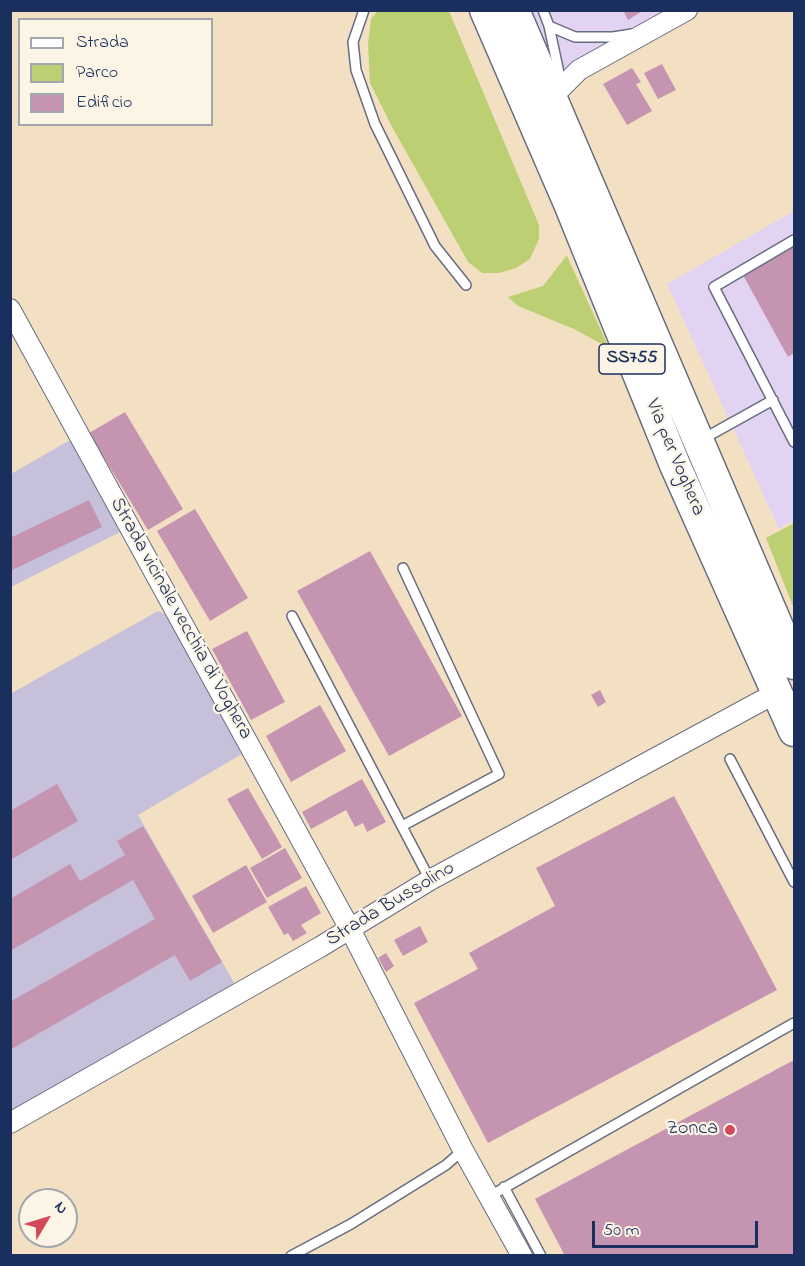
<!DOCTYPE html>
<html>
<head>
<meta charset="utf-8">
<style>
	body { margin:0 }
	#map { position:relative; width:805px; height:1266px; overflow:hidden; background:#f3e0c3; font-family:"Indie Flower",sans-serif }
	canvas { display:block }
	.frame { position:absolute; inset:0; border:12px solid #1b2f5e; pointer-events:none }
	.legend { position:absolute; left:18px; top:18px; width:195px; height:108px; box-sizing:border-box; background:#fcf5e5; border:2px solid #a2a6af; margin:0; padding:8px 10px; list-style:none; font-size:18px; color:#1b2f5e }
	.legend li { display:flex; align-items:center; gap:12px; height:30px }
	.legend b { width:30px; border:2px solid #a2a6af }
	.north { position:absolute; left:18px; top:1188px; width:60px; height:60px; box-sizing:border-box; background:#fcf5e5; border:2px solid #a2a6af; border-radius:50%; rotate:52deg; font-size:16px; font-weight:700; line-height:24px; text-align:center; color:#1b2f5e }
	.north::after { content:''; display:block; margin:auto; width:21px; height:27px; background:#d1495b; clip-path:polygon(50% 0,100% 100%,50% 72%,0 100%) }
	.scale { position:absolute; left:592px; top:1221px; width:166px; height:27px; box-sizing:border-box; border:3px solid #1b2f5e; border-top:0; padding-left:8px; font-size:18px; line-height:21px; white-space:nowrap; color:#1b2f5e; -webkit-text-stroke:4px #fcf5e5; paint-order:stroke }
</style>
</head>
<body>
<div id="map">
<canvas width="805" height="1266"></canvas>
<div class="frame"></div>
<ul class="legend">
<li><b style="height:8px;background:#fff"></b>Strada</li>
<li><b style="height:16px;background:#bccf72"></b>Parco</li>
<li><b style="height:16px;background:#c594b1"></b>Edificio</li>
</ul>
<div class="north">N</div>
<div class="scale">50 m</div>
</div>
<script>
const ctx = document.querySelector('canvas').getContext('2d');
ctx.lineJoin = 'round';
function fillPath(path, color) {
  ctx.fillStyle = color;
  ctx.fill(path, 'evenodd');
}
function shape(rows) {
  const path = new Path2D();
  for (const r of rows) {
    path.moveTo(r[0], r[1]);
    for (let i = 2; i < r.length; i += 2) path.lineTo(r[i], r[i + 1]);
  }
  return path;
}
function strokePath(path, color, width, dash) {
  ctx.strokeStyle = color;
  ctx.lineWidth = width;
  ctx.lineCap = dash ? 'butt' : 'round';
  ctx.setLineDash(dash || []);
  ctx.stroke(path);
}
function label(font, color, halo, rows, align = 'center') {
  ctx.font = font + ' "Indie Flower",sans-serif';
  ctx.lineWidth = 4.5;
  ctx.setLineDash([]);
  ctx.textBaseline = 'middle';
  ctx.strokeStyle = halo;
  ctx.fillStyle = color;
  for (const [text, x, y, turn = 0] of rows) {
    ctx.save();
    ctx.translate(x, y);
    ctx.rotate((+turn || 0) * Math.PI / 180);
    ctx.textAlign = isNaN(turn) ? turn : align;
    if (halo) ctx.strokeText(text, 0, 0);
    ctx.fillText(text, 0, 0);
    ctx.restore();
  }
}
fillPath(shape([
	[516,11,674,11,545,82],
	[794,211,794,520,779,529,667,284]
]), '#e3d3f3');
fillPath(shape([
	[70,440,120,532,11,587,11,474],
	[158,611,165,614,242,754,138,815,236,986,10,1113,10,694]
]), '#c6c0da');
fillPath(shape([
	[378,11,449,11,539,225,539,239,530,259,516,268,499,273,482,273,468,262,391,125,370,83,368,44,371,19],
	[567,255,567,256,609,348,574,329,518,306,508,297,543,286],
	[794,523,794,609,766,538]
]), '#bccf72');
fillPath(shape([
	[623,10,644,10,628,20],
	[662,64,676,90,658,99,644,73],
	[632,68,641,82,636,84,652,111,627,125,603,84],
	[794,246,794,353,788,357,743,275],
	[125,412,183,509,148,530,89,433],
	[89,500,102,527,10,571,10,538],
	[195,509,248,598,210,621,157,531],
	[370,551,462,716,389,756,297,591],
	[247,631,285,702,251,720,212,649],
	[600,690,606,702,598,707,591,695],
	[320,705,346,751,291,782,266,736],
	[362,779,386,822,367,832,363,823,355,827,346,810,311,829,302,812],
	[57,784,78,821,10,860,10,811],
	[248,788,282,847,262,859,227,799],
	[674,796,777,990,488,1143,414,1003,478,969,469,953,555,906,536,868],
	[143,826,222,962,190,981,175,955,10,1050,10,1002,155,919,133,880,10,951,10,899,70,864,80,881,125,855,117,841],
	[285,848,302,878,267,898,250,868],
	[246,865,267,902,213,933,192,896],
	[306,886,321,913,301,925,307,933,293,941,288,933,284,935,268,907],
	[420,926,428,942,403,956,394,940],
	[386,953,394,966,386,972,378,958],
	[794,1060,794,1256,565,1256,535,1199]
]), '#c594b1');
const service = shape([
	[364,10,353,42,356,70,375,124,435,246,466,285],
	[543,10,549,26,562,87],
	[549,26,575,37,613,37,632,34],
	[794,240,714,287,794,442],
	[701,440,773,400],
	[292,616,430,880],
	[730,759,794,882],
	[402,826,499,774,403,568],
	[504,1187,541,1256],
	[490,1196,794,1023],
	[291,1256,351,1224,446,1165,463,1150]
]);
const minor = shape([
	[551,98,579,70,687,10],
	[10,309,350,929,463,1150,522,1256],
	[10,1123,320,947,430,880,776,693]
]);
const primary = shape([
	[485,10,570,206,675,465,794,731],
	[514,10,794,664]
]);
strokePath(service, '#676d81', 12);
strokePath(minor, '#676d81', 22);
strokePath(primary, '#676d81', 33);
strokePath(service, '#fff', 9);
strokePath(minor, '#fff', 20);
strokePath(primary, '#fff', 30);
for (const [x, y, r, color] of [
	[730,1130,6,"#d1495b"]
]) {
  const dot = new Path2D();
  dot.arc(x, y, r, 0, 2 * Math.PI);
  ctx.fillStyle = color;
  ctx.fill(dot);
  strokePath(dot, '#fcf5e5', 2);
}
for (const [x, y, w] of [
	[632,359,66]
]) {
  const box = new Path2D();
  box.roundRect(x - w / 2, y - 15, w, 30, 4.5);
  ctx.fillStyle = '#fcf5e5';
  ctx.fill(box);
  strokePath(box, '#1b2f5e', 1.5);
}
label('bold 18px', '#1b2f5e', null, [
	["SS755",632,359]
]);
label('20px', '#1b2f5e', '#fcf5e5', [
	["Via per Voghera",674,458,67],
	["Strada vicinale vecchia di Voghera",180,619,61],
	["Strada Bussolino",391,905,-31]
]);
label('20px', '#1b2f5e', '#fcf5e5', [
	["Zonca",718,1130]
], 'right');
</script>
</body>
</html>
